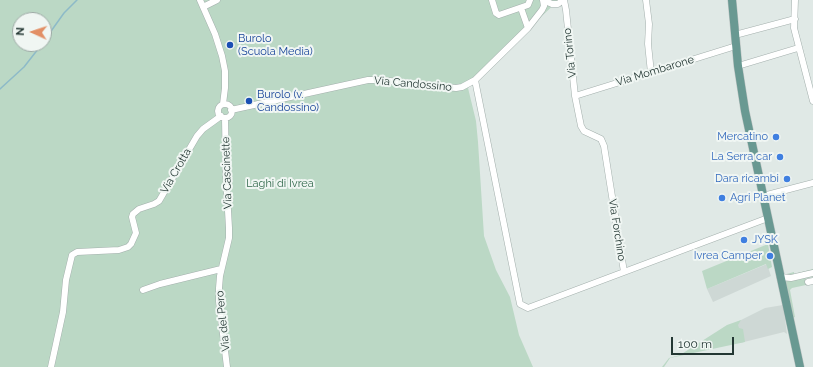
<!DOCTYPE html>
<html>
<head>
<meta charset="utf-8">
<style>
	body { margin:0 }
	#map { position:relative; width:813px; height:367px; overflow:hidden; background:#e0e9e6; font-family:Raleway,sans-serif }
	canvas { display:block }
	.north { position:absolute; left:12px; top:12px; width:40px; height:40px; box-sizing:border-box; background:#f0f6f3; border:1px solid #9eaaa6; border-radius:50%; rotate:273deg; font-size:11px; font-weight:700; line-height:16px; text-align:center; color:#233733 }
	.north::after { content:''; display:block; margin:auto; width:14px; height:18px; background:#e28f65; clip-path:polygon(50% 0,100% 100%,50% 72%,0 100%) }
	.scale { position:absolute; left:671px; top:337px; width:63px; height:18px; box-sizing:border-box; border:2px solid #233733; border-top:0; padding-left:5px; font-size:12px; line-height:14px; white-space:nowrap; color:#233733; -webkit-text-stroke:3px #f0f6f3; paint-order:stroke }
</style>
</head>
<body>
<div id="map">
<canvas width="813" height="367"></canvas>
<div class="north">N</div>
<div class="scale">100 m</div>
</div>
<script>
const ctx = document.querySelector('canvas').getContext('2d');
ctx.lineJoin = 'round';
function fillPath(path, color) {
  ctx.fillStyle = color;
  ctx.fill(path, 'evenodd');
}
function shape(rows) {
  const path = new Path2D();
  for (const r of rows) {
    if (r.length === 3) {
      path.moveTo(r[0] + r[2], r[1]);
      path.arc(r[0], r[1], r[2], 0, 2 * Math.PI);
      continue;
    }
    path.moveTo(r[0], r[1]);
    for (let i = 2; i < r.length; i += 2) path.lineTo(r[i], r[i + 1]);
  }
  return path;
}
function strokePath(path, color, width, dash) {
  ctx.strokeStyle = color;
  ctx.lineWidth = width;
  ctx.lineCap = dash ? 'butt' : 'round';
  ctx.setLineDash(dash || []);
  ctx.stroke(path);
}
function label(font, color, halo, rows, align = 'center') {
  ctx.font = font + ' Raleway,sans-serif';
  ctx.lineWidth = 4;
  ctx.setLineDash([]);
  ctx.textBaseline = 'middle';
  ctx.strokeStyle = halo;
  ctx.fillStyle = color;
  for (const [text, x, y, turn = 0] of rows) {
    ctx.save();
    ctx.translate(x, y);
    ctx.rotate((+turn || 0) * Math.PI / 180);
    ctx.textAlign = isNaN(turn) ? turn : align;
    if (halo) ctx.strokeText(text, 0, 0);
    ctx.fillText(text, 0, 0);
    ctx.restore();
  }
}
fillPath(shape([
	[767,264,771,276,713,302,707,289],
	[783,305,787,334,784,332,740,343,733,324,765,308]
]), '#ced8d5');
fillPath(shape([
	[0,0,559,0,514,42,468,88,476,121,478,142,484,236,496,270,510,297,519,335,533,367,0,367],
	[20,20,44,20,44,44,20,44],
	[768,244,772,267,768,269,766,264,707,289,702,271],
	[813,269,813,277,805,279,806,285,792,288,790,290,795,317,793,318,783,275,794,272,794,274],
	[741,320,738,325,739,328,743,329,745,342,670,358,664,367,662,367,669,358,680,355,727,325]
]), '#bbd8c5');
strokePath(shape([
	[44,41,64,13,77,0],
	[0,89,24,67,42,44]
]), '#8dbac8', 1.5);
const minor = shape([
	[200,0,215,34,222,56,225,71,225,88,223,104],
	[492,0,496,13,499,15,528,5,530,0],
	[543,0,552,4,558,4,563,0],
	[564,0,566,10,575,96,581,126,584,131,601,139,604,146,624,272,768,218],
	[646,0,649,24,648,44,651,73],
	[795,0,794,28,813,101],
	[203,7,217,0],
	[521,8,528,28],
	[735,35,795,19],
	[738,66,798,48],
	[475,80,520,304,528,308,624,272],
	[575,96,736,46],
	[225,111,7],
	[231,110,368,80,380,80,456,88,462,87,475,80,528,28,542,10,544,6,543,0],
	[225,118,226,176,229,228,229,238,220,276,219,288,219,301,227,367],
	[763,196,813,183],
	[780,277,791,278,813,273],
	[808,282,813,281],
	[143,290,160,284,221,269],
	[51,367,63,312,66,280,72,255,77,252,119,250,128,247,131,244,136,233,132,217,133,214,139,209,154,204,159,201,197,136,203,129,221,116]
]);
const major = shape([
	[732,0,738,66,745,111,800,367]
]);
strokePath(minor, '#a4b0ad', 7);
strokePath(major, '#bdc3c2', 9);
strokePath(minor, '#fff', 6);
strokePath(major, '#699992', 8);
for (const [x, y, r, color] of [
	[230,45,4,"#1a4fb4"],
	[249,101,4,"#1a4fb4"],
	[776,137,4,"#3f7fe0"],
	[780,157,4,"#3f7fe0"],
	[787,179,4,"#3f7fe0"],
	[722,198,4,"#3f7fe0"],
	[744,240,4,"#3f7fe0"],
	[770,256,4,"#3f7fe0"]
]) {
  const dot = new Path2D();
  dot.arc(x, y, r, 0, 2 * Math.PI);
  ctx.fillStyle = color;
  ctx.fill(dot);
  strokePath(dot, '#f0f6f3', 1.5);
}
label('11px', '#164399', '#f0f6f3', [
	["Burolo",238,39],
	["(Scuola Media)",238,52],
	["Burolo (v.",257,95],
	["Candossino)",257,108]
], 'left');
label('11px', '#233733', '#f0f6f3', [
	["Via Torino",570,53,-96],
	["Via Mombarone",655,71,-17],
	["Via Candossino",413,84,5],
	["Via Crotta",176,171,-60],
	["Via Cascinette",227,173,-92],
	["Via Forchino",617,230,81],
	["Via del Pero",223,321,-96]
]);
label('11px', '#366cbe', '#f0f6f3', [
	["Mercatino",768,137],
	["La Serra car",772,157],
	["Dara ricambi",779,179],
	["Agri Planet",730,198,"left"],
	["JYSK",752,240,"left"],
	["Ivrea Camper",762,256]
], 'right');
label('11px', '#32694c', '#f0f6f3', [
	["Laghi di Ivrea",280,184]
]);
</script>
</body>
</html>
